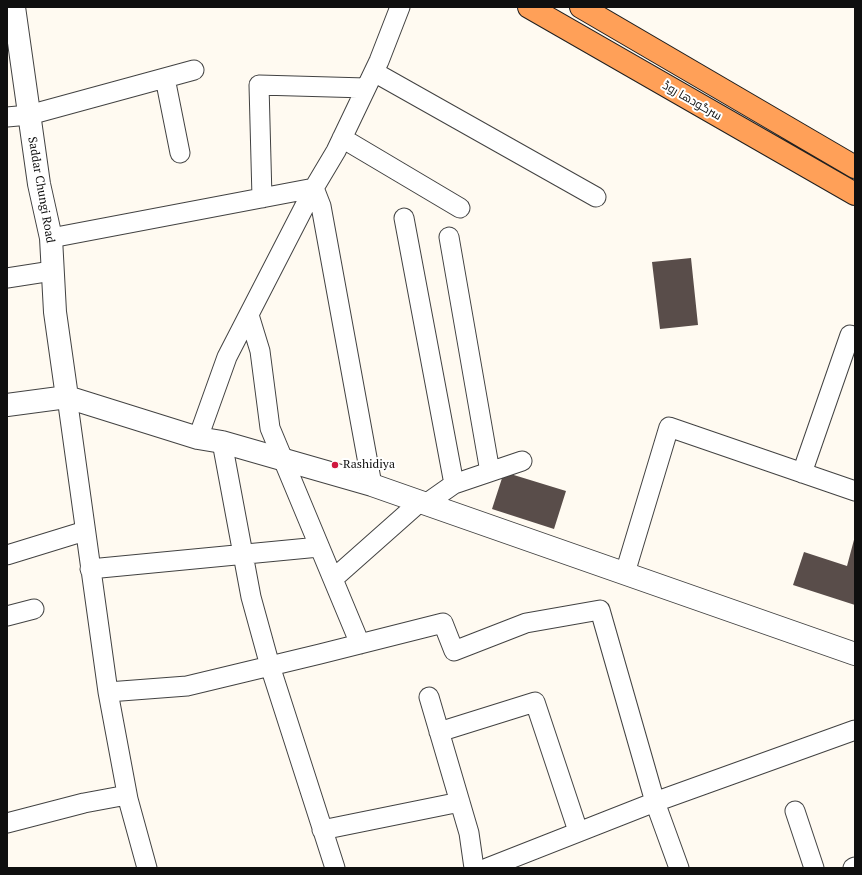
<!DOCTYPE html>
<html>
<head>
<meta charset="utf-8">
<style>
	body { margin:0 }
	#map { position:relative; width:862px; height:875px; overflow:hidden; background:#fffaf1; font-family:"PT Serif",serif }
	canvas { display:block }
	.frame { position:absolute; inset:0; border:8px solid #0f0f0f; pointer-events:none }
</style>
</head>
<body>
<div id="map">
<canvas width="862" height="875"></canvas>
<div class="frame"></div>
</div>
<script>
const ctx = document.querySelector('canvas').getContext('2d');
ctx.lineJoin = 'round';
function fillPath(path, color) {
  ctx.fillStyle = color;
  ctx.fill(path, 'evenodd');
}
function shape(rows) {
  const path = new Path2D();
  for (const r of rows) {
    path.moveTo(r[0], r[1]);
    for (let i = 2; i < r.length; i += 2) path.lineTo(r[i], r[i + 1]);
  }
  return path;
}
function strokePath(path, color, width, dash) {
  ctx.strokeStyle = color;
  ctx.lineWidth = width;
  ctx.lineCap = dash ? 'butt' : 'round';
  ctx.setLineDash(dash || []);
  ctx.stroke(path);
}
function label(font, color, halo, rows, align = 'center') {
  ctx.font = font + ' "PT Serif",Cairo,serif';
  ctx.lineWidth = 4;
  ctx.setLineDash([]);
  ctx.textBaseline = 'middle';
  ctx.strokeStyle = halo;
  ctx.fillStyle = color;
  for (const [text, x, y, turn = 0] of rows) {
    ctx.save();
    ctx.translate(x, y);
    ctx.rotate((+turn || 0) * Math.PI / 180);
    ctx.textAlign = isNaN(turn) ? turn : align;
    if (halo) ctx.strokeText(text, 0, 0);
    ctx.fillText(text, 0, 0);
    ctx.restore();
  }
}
fillPath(shape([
	[691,258,698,325,660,329,652,262],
	[504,472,566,491,554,529,492,509],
	[855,536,855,605,793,585,804,552,847,566]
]), '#594d4a');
const minor = shape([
	[374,72,596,197],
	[165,78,180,153],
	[7,117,29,115,194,70],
	[342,138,460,208],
	[262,198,259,85,366,88],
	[404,218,454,484],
	[449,237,490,472],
	[51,238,314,188,321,206,372,485],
	[7,278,52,271],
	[249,315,260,351,270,428,360,644],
	[67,397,108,692,128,799,147,868],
	[198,438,227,357,314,188,336,151,379,61,400,7],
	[222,442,251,597,270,666,335,868],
	[802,473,850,335],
	[427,503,454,484,522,461],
	[7,555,85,531],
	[90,569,319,547],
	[625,573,669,427,855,491],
	[333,579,421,501],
	[7,616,34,609],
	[108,692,187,686,320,654,443,623,454,651,526,623,600,610,655,802,679,868],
	[429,697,469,833,474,868],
	[439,732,535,702,578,831],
	[795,811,814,868],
	[7,823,84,803,127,795],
	[322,830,460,802],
	[487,868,655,802,855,730],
	[853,868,855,867]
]);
const tertiary = shape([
	[14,7,39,184,51,238,55,312,67,397],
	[7,405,67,397,198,438,222,442,372,485,855,654]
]);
const trunk = shape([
	[529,7,855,194],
	[581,7,855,167]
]);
strokePath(minor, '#424242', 21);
strokePath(tertiary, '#424242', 24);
strokePath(trunk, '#202020', 24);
strokePath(minor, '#fff', 19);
strokePath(tertiary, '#fff', 22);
strokePath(trunk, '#ffa058', 22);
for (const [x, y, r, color] of [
	[335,465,4,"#cf173f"]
]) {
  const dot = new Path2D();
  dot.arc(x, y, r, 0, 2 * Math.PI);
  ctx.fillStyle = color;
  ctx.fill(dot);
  strokePath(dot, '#fff', 1.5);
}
label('12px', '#0f0f0f', '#fff', [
	["سرگودھا روڈ",692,101,30],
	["Saddar Chungi Road",41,190,80]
]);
label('12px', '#0f0f0f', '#fff', [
	["Rashidiya",343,465]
], 'left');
</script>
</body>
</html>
